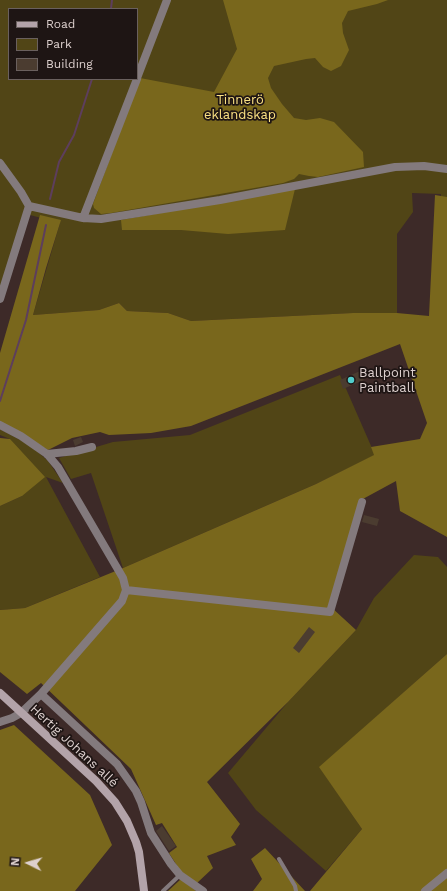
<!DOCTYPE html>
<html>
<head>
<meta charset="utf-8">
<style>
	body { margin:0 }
	#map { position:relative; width:447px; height:891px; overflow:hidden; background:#3d2a28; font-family:"Work Sans",sans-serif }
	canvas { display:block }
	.legend { position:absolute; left:8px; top:8px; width:130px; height:72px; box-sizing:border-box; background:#1e1514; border:1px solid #6a605e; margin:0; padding:5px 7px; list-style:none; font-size:12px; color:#ddd0ce }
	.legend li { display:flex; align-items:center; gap:8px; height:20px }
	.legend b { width:20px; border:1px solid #6a605e }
	.north { position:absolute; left:8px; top:843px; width:40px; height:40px; -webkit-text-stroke:3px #1e1514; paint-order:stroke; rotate:275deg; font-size:11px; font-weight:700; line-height:16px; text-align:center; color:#ddd0ce }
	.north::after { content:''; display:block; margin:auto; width:14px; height:18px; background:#ddd0ce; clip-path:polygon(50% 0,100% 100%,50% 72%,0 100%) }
</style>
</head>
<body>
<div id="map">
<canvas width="447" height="891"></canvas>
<ul class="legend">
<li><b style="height:5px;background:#b3a3a9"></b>Road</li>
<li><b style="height:11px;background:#514516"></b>Park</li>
<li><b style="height:11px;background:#4b3c30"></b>Building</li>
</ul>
<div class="north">N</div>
</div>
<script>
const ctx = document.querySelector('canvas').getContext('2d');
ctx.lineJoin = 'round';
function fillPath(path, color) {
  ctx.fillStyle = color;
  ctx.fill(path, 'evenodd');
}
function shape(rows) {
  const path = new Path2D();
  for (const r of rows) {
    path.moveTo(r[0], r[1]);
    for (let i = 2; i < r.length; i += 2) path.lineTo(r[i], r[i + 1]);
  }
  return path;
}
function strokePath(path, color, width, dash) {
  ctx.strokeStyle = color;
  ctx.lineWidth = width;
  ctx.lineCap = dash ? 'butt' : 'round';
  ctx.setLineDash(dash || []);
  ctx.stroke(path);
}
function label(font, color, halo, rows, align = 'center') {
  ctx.font = font + ' "Work Sans",sans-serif';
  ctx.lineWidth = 3.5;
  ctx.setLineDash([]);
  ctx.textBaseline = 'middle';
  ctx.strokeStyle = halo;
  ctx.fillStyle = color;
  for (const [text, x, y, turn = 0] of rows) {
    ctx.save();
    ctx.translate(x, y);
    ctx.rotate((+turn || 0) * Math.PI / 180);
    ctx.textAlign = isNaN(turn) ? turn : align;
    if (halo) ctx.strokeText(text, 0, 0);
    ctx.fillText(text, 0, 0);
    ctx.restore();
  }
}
fillPath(shape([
	[0,0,447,0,447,518,432,420,432,316,441,194,412,193,413,212,397,234,397,313,353,313,191,321,168,313,127,311,119,303,99,310,33,315,60,223,30,215,0,302],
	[9,9,137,9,137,79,9,79],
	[340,375,375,455,316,484,123,568,91,473,71,479,59,458,113,442,190,435],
	[0,429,31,446,48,461,63,483,46,477,100,577,25,608,0,610,0,506,22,496,10,439,0,435],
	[414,555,438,557,447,567,447,654,320,767,362,829,326,871,256,810,228,773,288,702,356,630,374,598]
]), '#514516');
fillPath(shape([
	[223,0,388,0,377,4,348,11,342,23,343,33,349,50,341,66,331,71,323,67,315,58,306,59,274,66,268,78,271,88,282,104,294,118,306,120,320,118,334,122,363,152,364,167,318,177,309,176,299,174,294,179,283,183,111,213,101,214,94,208,93,204,140,78,214,92,237,49],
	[295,189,285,230,228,234,181,230,122,230,121,220],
	[435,195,447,197,447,537,400,511,396,481,361,500,331,607,356,630,288,702,207,782,240,824,231,837,236,845,207,856,213,868,197,883,181,872,169,853,177,847,162,823,156,825,131,769,41,683,27,694,0,672,0,610,25,608,123,568,316,484,374,455,371,447,420,439,427,423,400,344,191,426,151,433,109,435,100,432,72,438,48,450,0,422,0,353,40,215,61,220,46,268,33,315,99,310,119,303,127,311,168,313,191,321,353,313,397,313,429,316],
	[0,438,10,439,45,477,22,496,0,506],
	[447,654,447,891,310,891,362,829,319,767],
	[14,725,90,795,112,845,75,891,0,891,0,730],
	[265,848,305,891,253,891,262,879,251,859],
	[181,879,196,891,168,891]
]), '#79671c');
strokePath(shape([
	[111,9,112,0],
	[50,199,59,162,74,135,92,79],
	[0,401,26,320,46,225]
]), '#5d3e5d', 2);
fillPath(shape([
	[360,371,364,380,343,389,340,380],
	[81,437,83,442,75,446,73,440],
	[364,515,379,519,377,526,362,522],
	[309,627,315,632,299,653,293,648],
	[162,826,176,846,169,851,156,831]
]), '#4b3c30');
strokePath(shape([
	[279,859,295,886,296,891],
	[163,891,180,875]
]), '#837a7d', 4);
strokePath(shape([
	[137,78,167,0],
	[0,163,21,192,29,206,0,299],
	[29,206,83,218,101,219,220,200,395,167,424,166,447,169],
	[83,218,137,79],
	[0,425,21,436,47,454,58,467,123,578,126,590,122,601,41,694,21,713,12,718,0,722],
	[47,454,76,451,92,447],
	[126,590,330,612,362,502],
	[41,694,117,764,136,791,141,802,151,833,171,864,180,875,203,891],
	[425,891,447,873]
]), '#837a7d', 8);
strokePath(shape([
	[0,693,96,781,115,802,127,821,136,842,139,852,144,891]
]), '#b3a3a9', 8);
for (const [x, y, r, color] of [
	[351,380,4,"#52cdcc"]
]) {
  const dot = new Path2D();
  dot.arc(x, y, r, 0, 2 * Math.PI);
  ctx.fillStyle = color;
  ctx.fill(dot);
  strokePath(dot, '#1e1514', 1.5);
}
label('13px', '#fae082', '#1e1514', [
	["Tinnerö",240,100],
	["eklandskap",240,115]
]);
label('13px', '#ddd0ce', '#1e1514', [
	["Ballpoint",359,373],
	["Paintball",359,388]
], 'left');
label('13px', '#ddd0ce', '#1e1514', [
	["Hertig Johans allé",74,746,43]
]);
</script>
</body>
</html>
